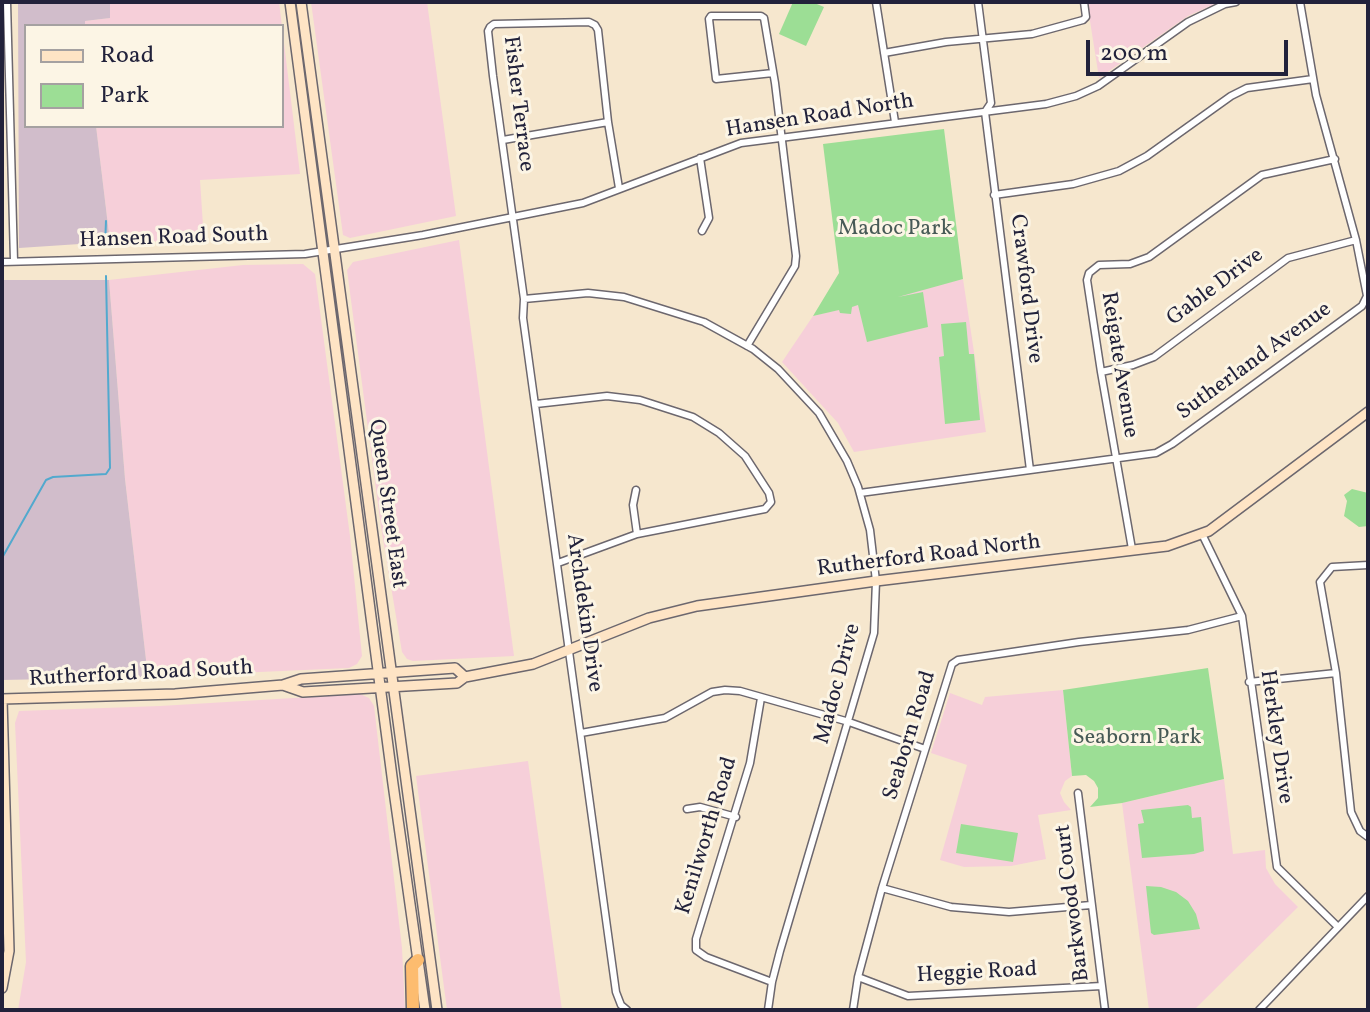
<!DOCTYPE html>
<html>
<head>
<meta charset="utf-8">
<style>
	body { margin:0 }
	#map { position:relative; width:1370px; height:1012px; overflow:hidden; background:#f6e7ce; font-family:Vollkorn,serif }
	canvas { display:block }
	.frame { position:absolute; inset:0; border:4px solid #22223b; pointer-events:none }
	.legend { position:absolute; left:24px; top:24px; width:260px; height:104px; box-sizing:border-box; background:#fcf5e5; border:2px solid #a5a1a1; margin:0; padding:10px 14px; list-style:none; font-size:24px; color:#22223b }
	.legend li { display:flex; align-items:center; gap:16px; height:40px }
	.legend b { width:40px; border:2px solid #a5a1a1 }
	.scale { position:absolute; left:1086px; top:40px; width:202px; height:36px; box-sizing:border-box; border:4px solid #22223b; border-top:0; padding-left:10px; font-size:24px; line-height:28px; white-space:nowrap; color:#22223b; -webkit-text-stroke:6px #fcf5e5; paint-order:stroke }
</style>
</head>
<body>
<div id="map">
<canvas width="1370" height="1012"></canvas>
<div class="frame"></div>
<ul class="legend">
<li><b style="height:10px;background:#fee4c5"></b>Road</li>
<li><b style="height:22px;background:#9cde95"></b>Park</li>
</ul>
<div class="scale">200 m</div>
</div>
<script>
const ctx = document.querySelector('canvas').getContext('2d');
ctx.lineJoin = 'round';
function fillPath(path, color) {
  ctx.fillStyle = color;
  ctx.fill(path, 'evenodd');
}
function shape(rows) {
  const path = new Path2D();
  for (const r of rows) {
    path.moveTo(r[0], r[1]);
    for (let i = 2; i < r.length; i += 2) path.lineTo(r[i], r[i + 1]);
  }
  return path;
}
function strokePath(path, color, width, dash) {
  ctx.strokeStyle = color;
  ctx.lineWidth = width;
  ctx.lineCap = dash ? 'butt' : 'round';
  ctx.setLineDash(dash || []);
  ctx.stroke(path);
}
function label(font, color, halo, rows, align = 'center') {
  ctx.font = font + ' Vollkorn,serif';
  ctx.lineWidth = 6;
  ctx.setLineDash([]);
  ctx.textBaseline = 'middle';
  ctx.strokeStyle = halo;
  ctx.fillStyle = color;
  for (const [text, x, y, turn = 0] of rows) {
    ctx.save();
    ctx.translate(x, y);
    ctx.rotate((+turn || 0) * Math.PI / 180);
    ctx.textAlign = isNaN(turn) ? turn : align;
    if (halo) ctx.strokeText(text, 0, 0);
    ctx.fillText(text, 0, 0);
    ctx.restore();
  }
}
fillPath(shape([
	[110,2,279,2,300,174,200,180,204,241,110,242,96,126,282,126,282,26,85,26,85,21,109,18],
	[311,2,427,2,456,216,350,238,343,235],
	[1087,2,1219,2,1188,16,1099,78],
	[459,240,514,656,413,661,407,659,402,652,381,527,347,270,353,262],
	[303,264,315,274,350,536,362,656,357,664,349,668,148,677,125,479,109,280,243,265],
	[963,279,986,432,854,452,838,423,782,362,813,316],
	[1063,690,1072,776,1065,781,1060,793,1064,802,1071,810,1038,815,1046,859,1011,866,964,867,940,860,967,765,931,753,950,693,982,705,985,697],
	[360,694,369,698,374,706,402,948,405,1010,18,1010,26,962,15,723,19,711,160,706],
	[528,761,562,1010,447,1010,416,776],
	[1224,779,1233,854,1265,850,1266,868,1275,884,1298,907,1194,1010,1149,1010,1122,803]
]), '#f6cfd9');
fillPath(shape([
	[18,2,110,2,110,18,85,21,85,26,26,26,26,126,96,126,110,242,19,248],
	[2,280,109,280,125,479,148,677,2,680]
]), '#d1bdcb');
fillPath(shape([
	[793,2,812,2,824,7,806,46,779,34],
	[944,129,963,279,898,297,923,292,928,327,911,331,867,342,858,305,852,307,851,314,840,313,839,310,813,316,839,273,823,144],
	[966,322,969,354,974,354,980,420,945,424,939,357,944,356,941,324],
	[1352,489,1368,493,1368,526,1359,527,1344,516,1347,501,1344,495],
	[1208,668,1224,779,1122,803,1090,807,1098,798,1098,788,1094,781,1086,775,1072,776,1063,690],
	[1188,805,1191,807,1192,818,1201,817,1204,851,1194,854,1142,858,1138,824,1144,823,1141,810],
	[961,824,1018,833,1013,862,956,853],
	[1146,886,1161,887,1176,892,1188,901,1196,914,1200,929,1154,935,1151,933]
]), '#9cde95');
strokePath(shape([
	[105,246,106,221],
	[2,558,46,480,53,477,106,474,110,468,106,276]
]), '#52a9ce', 2);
const street = shape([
	[7,2,14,261],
	[876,2,895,122],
	[978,2,991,103,985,112],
	[884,53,946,42,1032,34,1083,20,1086,17,1084,2],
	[985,112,1030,470],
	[503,140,608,122],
	[700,158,709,218,702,231],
	[619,188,608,122,598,30,595,25,589,22,494,24,490,27,488,31,493,76,524,299,523,318,616,992,621,1005,627,1010],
	[994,195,1073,184,1119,171,1147,156,1231,96,1247,88,1313,79],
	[2,262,305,254,423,235,583,203,741,143,1046,104,1076,96,1098,86,1188,22,1225,4,1236,2],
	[524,299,588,293,624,297,704,322,753,349,778,369,819,413,847,461,858,487,870,530,876,581,874,633,780,951,772,982,768,1010],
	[747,346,795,266,796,256,775,83,764,18,761,16,711,16,709,19,716,79,773,73],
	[1101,372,1133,365,1154,357,1288,258,1356,240],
	[536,404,607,396,640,400,693,417,719,433,745,456,769,493,771,502,765,509,637,534,558,563],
	[636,490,633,505,637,534],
	[860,493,1156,453,1172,444,1362,306,1367,296,1356,240,1316,95,1300,2],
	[1202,534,1242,616,1277,867,1338,927],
	[1132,549,1101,372,1087,280,1089,273,1099,265,1130,264,1149,257,1262,175,1335,159],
	[1368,565,1332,567,1320,582,1336,673,1351,812,1360,831,1368,837],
	[1249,682,1336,673],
	[761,698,750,763,696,939,696,950,706,957,772,982],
	[581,733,665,718,712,692,725,690,740,691,849,722,925,749],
	[1078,793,1105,1010],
	[687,809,700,807,736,817],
	[882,888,951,907,1009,912,1091,905],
	[858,977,908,996,1102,986],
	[853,1010,858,977,882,888,952,664,958,660,1079,642,1188,630,1242,616],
	[1259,1010,1368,896]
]);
const secondary = shape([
	[290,2,393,784,425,1010],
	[301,2,437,1010],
	[283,685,303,692,457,683,465,677,533,664,649,618,697,606,876,581,1167,546,1209,531,1368,412],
	[2,699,175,694,283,685,301,679,455,668,465,677],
	[2,988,9,951,2,699]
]);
const highway = shape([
	[413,1010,412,966,418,960]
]);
strokePath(street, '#6c676e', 9);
strokePath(secondary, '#6c676e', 12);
strokePath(highway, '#6c676e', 15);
strokePath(street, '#fff', 6);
strokePath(secondary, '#fee4c5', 9);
strokePath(highway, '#fdbc6f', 12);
label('22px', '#22223b', '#fcf5e5', [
	["Fisher Terrace",517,104,83],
	["Hansen Road North",820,117,-9],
	["Hansen Road South",174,239,-2],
	["Gable Drive",1216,288,-37],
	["Crawford Drive",1025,289,83],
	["Sutherland Avenue",1255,362,-36],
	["Reigate Avenue",1118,365,81],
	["Queen Street East",386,504,82],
	["Rutherford Road North",929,557,-7],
	["Archdekin Drive",583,613,82],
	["Rutherford Road South",141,675,-3],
	["Madoc Drive",839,684,-75],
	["Seaborn Road",911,736,-73],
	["Herkley Drive",1275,737,82],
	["Kenilworth Road",708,836,-73],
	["Barkwood Court",1074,903,-97],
	["Heggie Road",977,974,-3]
]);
label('22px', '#475a56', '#fcf5e5', [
	["Madoc Park",895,230],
	["Seaborn Park",1137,739]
]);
</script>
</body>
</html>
